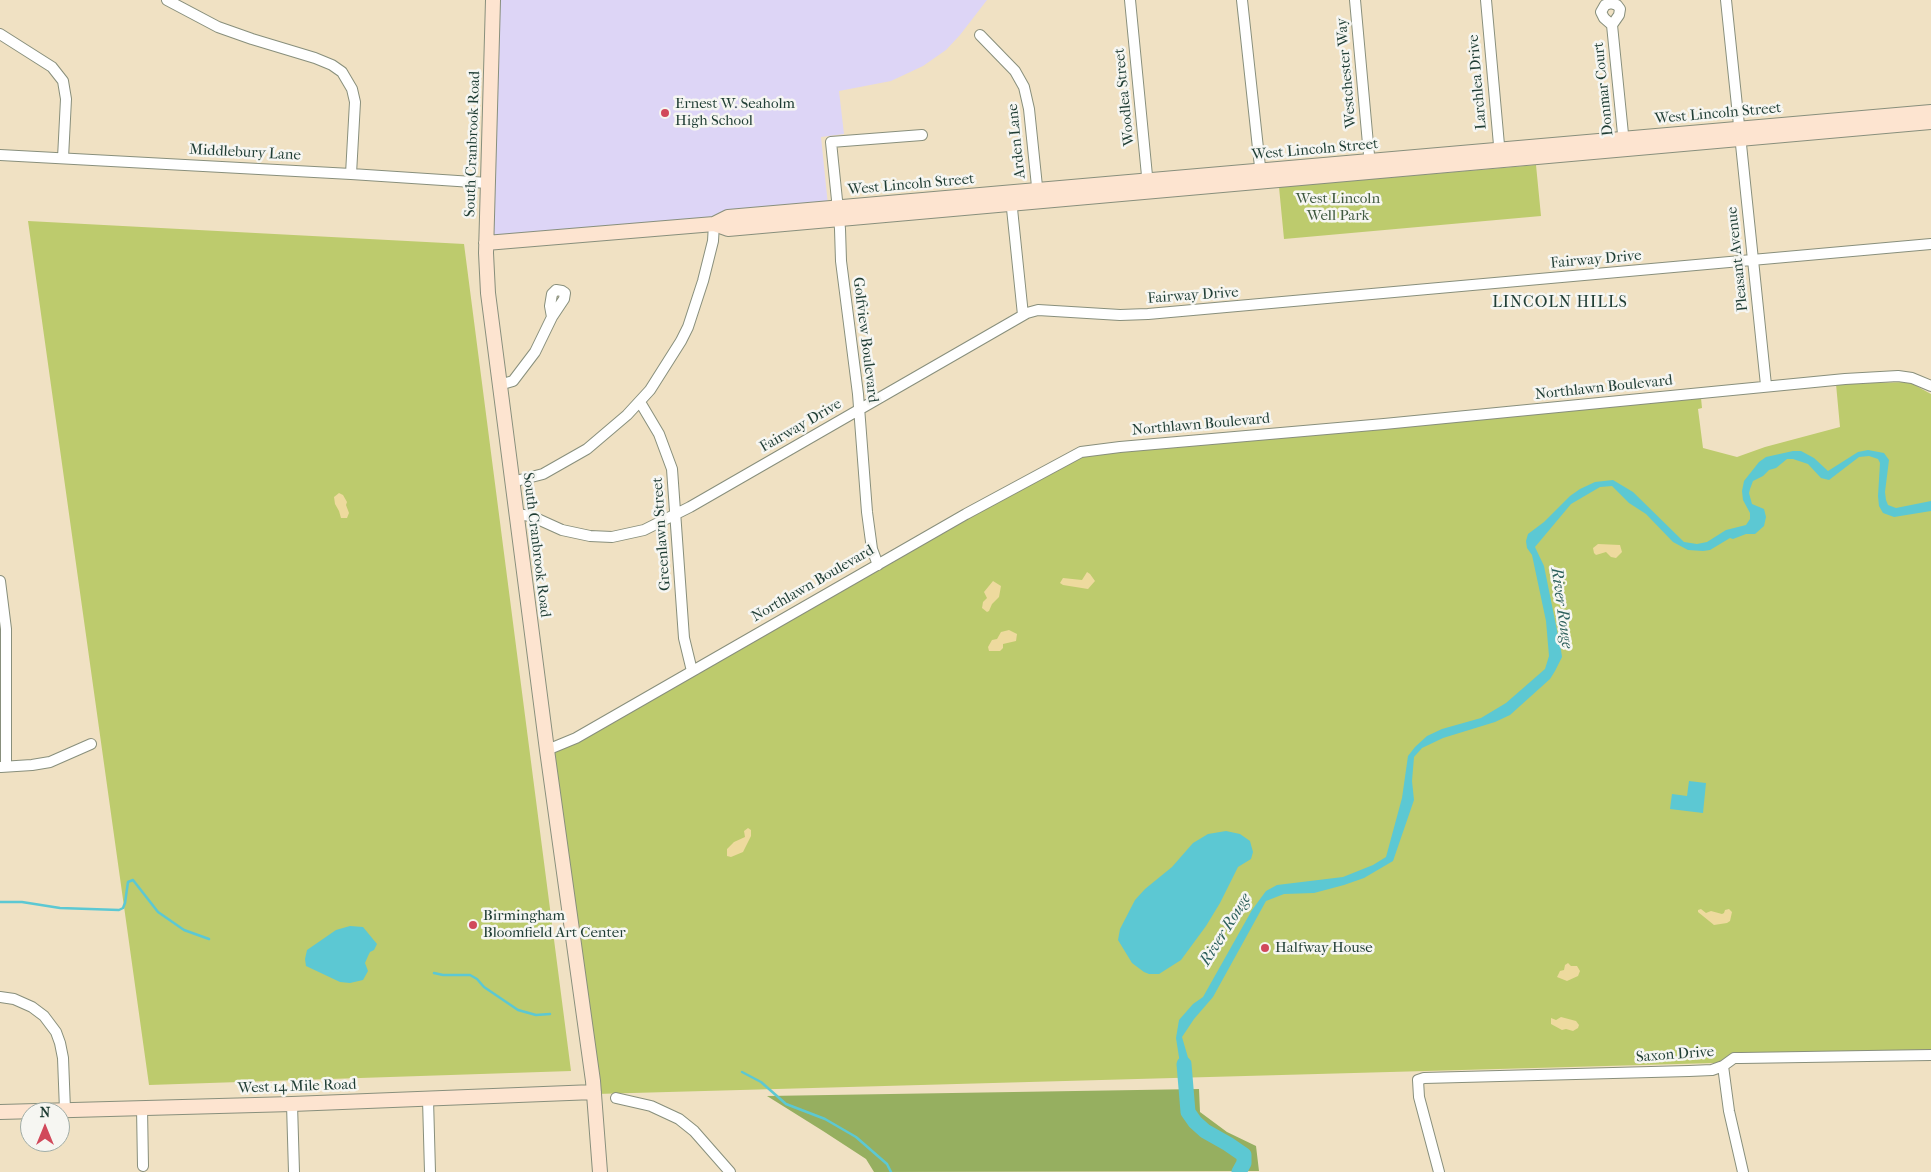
<!DOCTYPE html>
<html>
<head>
<meta charset="utf-8">
<style>
	body { margin:0 }
	#map { position:relative; width:1931px; height:1172px; overflow:hidden; background:#f0e1c3; font-family:"IM FELL French Canon",serif }
	canvas { display:block }
	.north { position:absolute; left:20px; top:1102px; width:50px; height:50px; box-sizing:border-box; background:#f6f6f2; border:1px solid #a0aca6; border-radius:50%; rotate:0deg; font-size:14px; font-weight:700; line-height:20px; text-align:center; color:#1f3d34 }
	.north::after { content:''; display:block; margin:auto; width:18px; height:22px; background:#d1495b; clip-path:polygon(50% 0,100% 100%,50% 72%,0 100%) }
</style>
</head>
<body>
<div id="map">
<canvas width="1931" height="1172"></canvas>
<div class="north">N</div>
</div>
<script>
const ctx = document.querySelector('canvas').getContext('2d');
ctx.lineJoin = 'round';
function fillPath(path, color) {
  ctx.fillStyle = color;
  ctx.fill(path, 'evenodd');
}
function shape(rows) {
  const path = new Path2D();
  for (const r of rows) {
    path.moveTo(r[0], r[1]);
    for (let i = 2; i < r.length; i += 2) path.lineTo(r[i], r[i + 1]);
  }
  return path;
}
function strokePath(path, color, width, dash) {
  ctx.strokeStyle = color;
  ctx.lineWidth = width;
  ctx.lineCap = dash ? 'butt' : 'round';
  ctx.setLineDash(dash || []);
  ctx.stroke(path);
}
function label(font, color, halo, rows, align = 'center') {
  ctx.font = font + ' "IM FELL French Canon",serif';
  ctx.lineWidth = 5;
  ctx.setLineDash([]);
  ctx.textBaseline = 'middle';
  ctx.strokeStyle = halo;
  ctx.fillStyle = color;
  for (const [text, x, y, turn = 0] of rows) {
    ctx.save();
    ctx.translate(x, y);
    ctx.rotate((+turn || 0) * Math.PI / 180);
    ctx.textAlign = isNaN(turn) ? turn : align;
    if (halo) ctx.strokeText(text, 0, 0);
    ctx.fillText(text, 0, 0);
    ctx.restore();
  }
}
fillPath(shape([
	[492,0,987,0,960,35,946,50,923,66,891,81,839,91,844,134,821,137,829,215,486,243]
]), '#ddd5f6');
fillPath(shape([
	[1536,165,1541,216,1284,239,1279,187],
	[28,221,464,244,571,1071,149,1085],
	[1909,382,1931,394,1931,1057,596,1094,552,750,1077,450,1701,398,1702,408,1698,409,1703,448,1737,457,1765,447,1840,427,1836,384]
]), '#bdcb6d');
fillPath(shape([
	[1199,1089,1200,1112,1227,1132,1256,1146,1259,1171,874,1172,866,1159,823,1131,767,1096]
]), '#96af60');
fillPath(shape([
	[339,493,343,495,347,502,346,505,349,513,347,518,341,518,339,511,335,504,334,497],
	[1598,544,1620,545,1622,552,1616,558,1611,557,1606,552,1596,555,1594,553,1593,548],
	[1087,572,1090,574,1095,581,1088,589,1063,585,1060,583,1063,578,1082,580],
	[993,581,1001,586,999,597,992,604,989,611,987,612,982,608,983,602,987,598,984,592],
	[1009,630,1017,634,1016,641,1003,644,1003,648,1000,651,989,651,988,647,992,640,997,639,1001,632],
	[748,828,751,830,751,836,743,852,731,857,727,856,727,849,734,842,745,837,744,831],
	[1701,909,1706,913,1711,911,1722,914,1724,913,1725,910,1729,909,1732,912,1730,921,1727,923,1714,925,1698,912,1698,910],
	[1568,963,1571,966,1577,966,1580,971,1578,976,1567,981,1557,977,1560,971,1564,970,1565,965],
	[1561,1017,1576,1021,1579,1025,1578,1028,1573,1031,1566,1029,1562,1030,1551,1024,1551,1018,1556,1020]
]), '#eeda9e');
fillPath(shape([
	[1868,450,1884,453,1889,460,1885,492,1886,500,1888,505,1896,508,1931,501,1931,511,1894,517,1883,513,1879,506,1878,496,1880,463,1878,459,1869,456,1859,457,1829,480,1821,478,1808,464,1793,459,1787,459,1776,468,1769,470,1763,476,1753,481,1750,489,1749,493,1752,504,1764,509,1766,517,1764,526,1755,534,1746,534,1733,539,1730,538,1710,550,1703,551,1688,550,1673,542,1646,514,1629,503,1612,486,1600,487,1571,504,1535,547,1544,566,1561,650,1562,657,1555,671,1550,679,1510,715,1495,722,1443,738,1422,748,1414,757,1412,781,1414,800,1393,861,1364,878,1344,885,1314,893,1284,894,1266,901,1213,997,1194,1019,1182,1037,1189,1061,1188,1082,1183,1083,1176,1038,1179,1020,1193,1004,1203,997,1252,910,1266,891,1277,885,1343,877,1373,865,1386,857,1402,798,1408,756,1415,747,1427,736,1442,729,1481,718,1506,703,1545,669,1549,656,1546,621,1532,555,1527,548,1526,541,1528,534,1544,522,1570,496,1580,489,1595,482,1613,480,1633,492,1684,542,1697,544,1707,542,1726,530,1746,525,1750,519,1750,513,1743,500,1742,491,1744,481,1759,462,1766,457,1793,451,1801,451,1814,458,1828,471,1858,452],
	[1689,781,1706,783,1703,813,1670,809,1672,794,1687,796],
	[1226,831,1240,834,1250,841,1253,852,1251,859,1238,867,1220,903,1206,926,1181,960,1159,974,1149,974,1144,972,1132,963,1118,940,1120,929,1135,900,1145,889,1172,867,1193,843,1208,834],
	[350,926,363,927,377,944,374,950,370,952,368,956,365,963,368,971,363,980,350,983,340,982,306,966,305,959,307,950,336,930]
]), '#5cc8d3');
strokePath(shape([
	[0,902,22,902,60,908,119,910,123,908,125,903,128,882,133,880,158,912,184,930,209,939],
	[434,973,443,975,470,975,477,979,484,987,518,1010,536,1015,550,1014],
	[742,1072,761,1082,786,1104,825,1119,856,1137,887,1164,891,1172]
]), '#5cc8d3', 2.5);
strokePath(shape([
	[1184,1064,1188,1112,1195,1122,1205,1131,1228,1144,1244,1155,1244,1163,1239,1172]
]), '#5cc8d3', 15);
const street = shape([
	[167,0,218,27,252,39,315,58,332,65,342,72,352,89,355,102,351,174],
	[1130,0,1148,186],
	[1242,0,1261,176],
	[1355,0,1370,166],
	[1486,0,1500,156],
	[1726,0,1766,385],
	[1612,25,1604,18,1601,12,1605,5,1611,3,1617,5,1620,9,1619,15,1612,25,1624,144],
	[0,34,52,67,63,81,66,99,63,158],
	[980,35,1015,71,1024,87,1029,109,1038,196],
	[0,155,351,174,488,183],
	[1011,199,1023,315],
	[499,385,513,381,535,352,552,317,564,299,565,293,562,291,556,290,552,294,550,306,552,317],
	[640,402,659,434,672,469,684,638,692,671],
	[512,482,543,474,587,449,627,415,650,390,681,341,688,327,703,281,713,241,714,224],
	[516,514,531,516,562,530,590,536,612,537,644,530,690,507,1027,313,1038,310,1120,315,1148,314,1931,244],
	[878,565,872,549,867,512,858,394,841,261,840,229,831,142,922,135],
	[0,581,6,629,6,766],
	[547,750,576,738,966,514,1081,452,1120,447,1384,424,1845,379,1898,376,1912,378,1931,386],
	[1,767,32,765,50,762,91,744],
	[0,997,14,999,32,1007,44,1016,56,1032,60,1043,63,1058,65,1110],
	[1723,1066,1729,1111,1743,1172],
	[616,1098,651,1106,679,1119,694,1131,730,1172],
	[428,1099,430,1172],
	[292,1104,294,1172],
	[142,1108,143,1166],
	[1439,1172,1419,1097,1418,1080,1424,1078,1689,1071,1712,1070,1723,1066,1734,1058,1741,1058,1931,1055]
]);
const secondary = shape([
	[493,0,486,253,488,293,547,750,593,1081,600,1172],
	[714,224,728,217,1931,112],
	[486,243,714,224,728,229,1931,122],
	[0,1112,292,1104,594,1092]
]);
strokePath(street, '#888f7c', 12);
strokePath(secondary, '#888f7c', 16);
strokePath(street, '#fff', 10);
strokePath(secondary, '#fde4d0', 14);
for (const [x, y, r, color] of [
	[665,113,5,"#d1495b"],
	[473,925,5,"#d1495b"],
	[1265,948,5,"#d1495b"]
]) {
  const dot = new Path2D();
  dot.arc(x, y, r, 0, 2 * Math.PI);
  ctx.fillStyle = color;
  ctx.fill(dot);
  strokePath(dot, '#f6f6f2', 2);
}
label('15px', '#1f3d34', '#f6f6f2', [
	["Westchester Way",1347,73,-95],
	["Larchlea Drive",1478,82,-95],
	["Donmar Court",1604,89,-96],
	["Woodlea Street",1125,97,-96],
	["West Lincoln Street",1718,114,-5],
	["Arden Lane",1017,141,-96],
	["South Cranbrook Road",473,144,-88],
	["West Lincoln Street",1315,150,-5],
	["Middlebury Lane",245,153,3],
	["West Lincoln Street",911,185,-5],
	["Pleasant Avenue",1738,259,-96],
	["Fairway Drive",1596,260,-5],
	["Fairway Drive",1193,296,-4],
	["Golfview Boulevard",865,340,83],
	["Northlawn Boulevard",1604,388,-6],
	["Northlawn Boulevard",1201,425,-5],
	["Fairway Drive",801,426,-30],
	["Greenlawn Street",662,534,-94],
	["South Cranbrook Road",536,545,83],
	["Northlawn Boulevard",813,584,-30],
	["Saxon Drive",1675,1055,-4],
	["West 14 Mile Road",297,1087,-2]
]);
label('15px', '#1f3d34', '#f6f6f2', [
	["Ernest W. Seaholm",675,104],
	["High School",675,121],
	["Birmingham",483,916],
	["Bloomfield Art Center",483,933],
	["Halfway House",1275,948]
], 'left');
label('15px', '#3f593f', '#f6f6f2', [
	["West Lincoln",1338,199],
	["Well Park",1338,216]
]);
ctx.letterSpacing = '1px';
label('16px', '#1f3d34', '#f6f6f2', [
	["LINCOLN HILLS",1560,303]
]);
ctx.letterSpacing = '0px';
label('italic 16px', '#2e605c', '#f6f6f2', [
	["River Rouge",1561,608,82],
	["River Rouge",1226,930,-58]
]);
</script>
</body>
</html>
